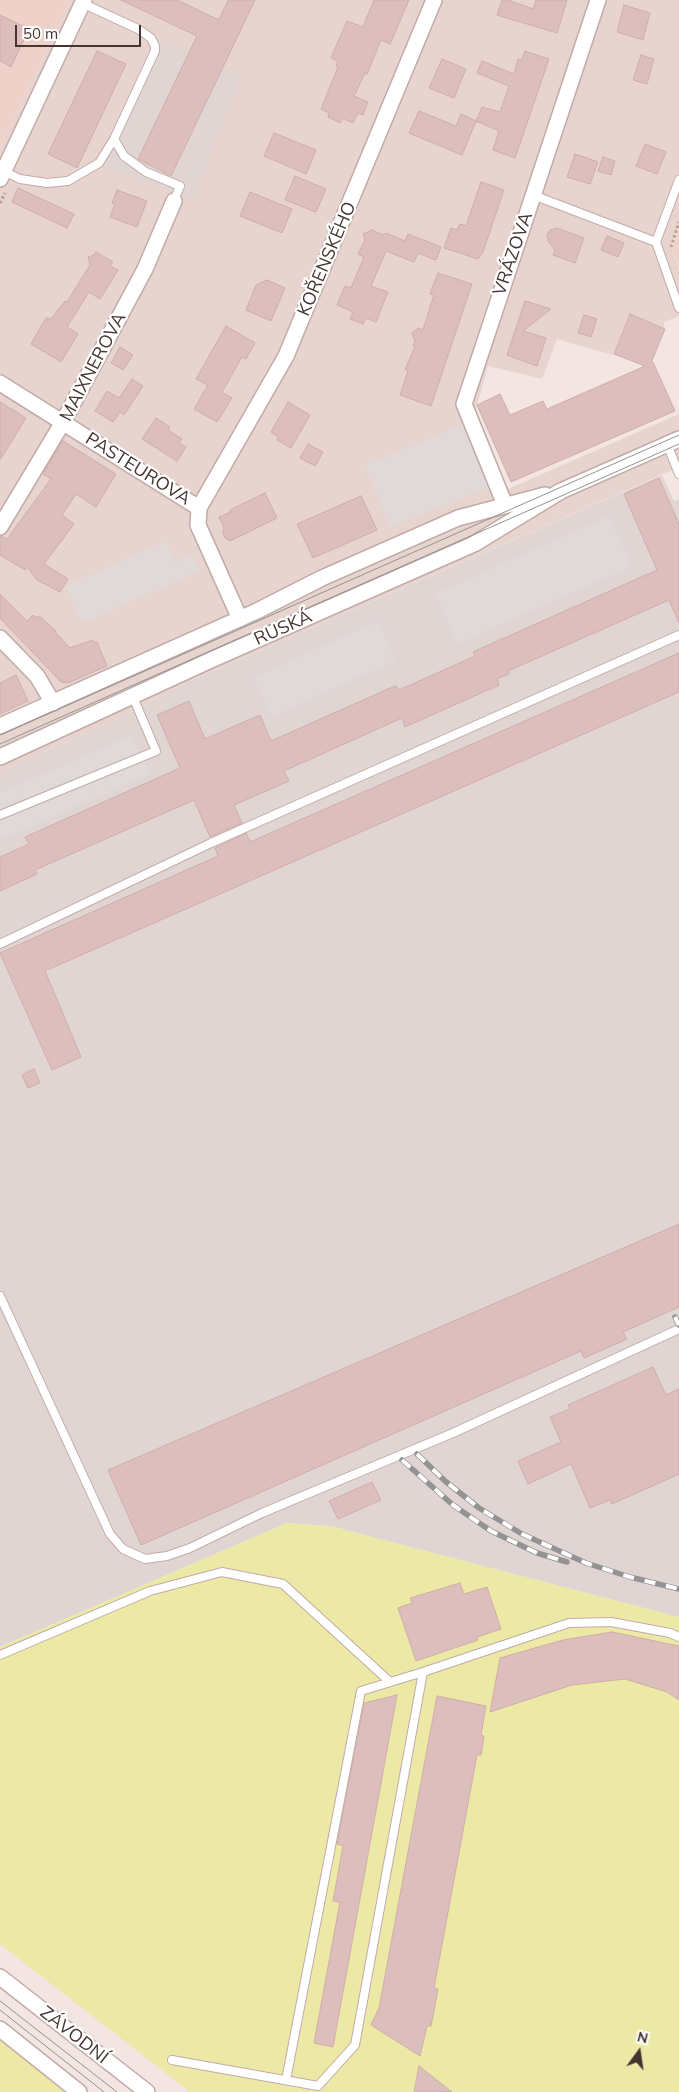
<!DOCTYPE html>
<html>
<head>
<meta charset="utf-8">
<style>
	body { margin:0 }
	#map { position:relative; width:679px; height:2092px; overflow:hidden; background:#f3e5e2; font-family:Mulish,sans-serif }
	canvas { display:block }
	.north { position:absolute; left:614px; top:2027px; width:50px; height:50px; -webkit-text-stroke:4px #fff; paint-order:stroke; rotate:14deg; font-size:14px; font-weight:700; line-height:20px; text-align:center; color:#453432 }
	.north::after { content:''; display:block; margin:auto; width:18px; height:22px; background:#453432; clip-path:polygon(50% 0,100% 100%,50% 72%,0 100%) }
	.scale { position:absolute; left:15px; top:25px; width:126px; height:22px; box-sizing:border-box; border:2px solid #453432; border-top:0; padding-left:6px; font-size:15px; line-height:18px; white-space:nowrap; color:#453432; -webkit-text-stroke:4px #fff; paint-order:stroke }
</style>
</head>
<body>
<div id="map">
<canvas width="679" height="2092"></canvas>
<div class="north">N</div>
<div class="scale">50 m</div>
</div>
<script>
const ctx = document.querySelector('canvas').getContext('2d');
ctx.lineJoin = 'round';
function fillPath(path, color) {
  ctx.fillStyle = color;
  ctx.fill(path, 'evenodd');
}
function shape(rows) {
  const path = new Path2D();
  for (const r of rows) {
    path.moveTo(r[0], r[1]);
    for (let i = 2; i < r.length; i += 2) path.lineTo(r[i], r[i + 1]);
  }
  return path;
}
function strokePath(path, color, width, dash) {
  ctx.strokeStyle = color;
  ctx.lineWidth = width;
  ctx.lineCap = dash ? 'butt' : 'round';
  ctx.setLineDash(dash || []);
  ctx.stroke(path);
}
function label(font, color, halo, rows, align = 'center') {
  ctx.font = font + ' Mulish,sans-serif';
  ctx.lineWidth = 4.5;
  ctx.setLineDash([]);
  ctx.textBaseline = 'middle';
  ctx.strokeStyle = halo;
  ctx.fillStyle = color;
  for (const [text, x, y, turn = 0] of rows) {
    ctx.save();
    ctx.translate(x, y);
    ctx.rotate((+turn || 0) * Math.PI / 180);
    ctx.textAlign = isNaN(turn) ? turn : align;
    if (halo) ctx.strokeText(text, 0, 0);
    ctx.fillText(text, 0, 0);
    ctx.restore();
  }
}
fillPath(shape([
	[70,0,679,0,679,226,671,247,679,270,679,316,664,322,664,330,629,316,613,355,557,339,542,379,488,366,474,416,508,489,679,414,679,467,184,684,120,718,0,772,0,148]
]), '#e7d4cf');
fillPath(shape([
	[166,40,241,76,193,199,102,166],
	[662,475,674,501,679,499,679,1617,330,1526,287,1523,0,1647,0,772,120,718,184,684]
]), '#e1d5d4');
fillPath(shape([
	[0,0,70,0,0,148],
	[679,228,679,268,672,249]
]), '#eed2ca');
fillPath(shape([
	[287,1523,330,1526,679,1617,679,2092,190,2092,0,1944,0,1647],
	[0,2038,64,2091,64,2092,0,2092]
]), '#ece8a6');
fillPath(shape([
	[471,422,496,485,390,527,365,465],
	[609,516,632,566,458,644,435,594],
	[166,541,175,562,193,554,200,571,82,623,66,586],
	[378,621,396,660,272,717,254,677],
	[131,736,151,773,0,840,0,793]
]), '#e0d9d8');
const building = shape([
	[121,0,177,0,219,20,228,0,255,0,171,176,138,159,197,36,121,0],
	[374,0,409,0,390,44,381,40,367,74,365,73,354,96,368,102,363,115,358,113,353,123,342,118,340,123,328,117,329,113,321,109,338,67,336,66,338,61,331,58,347,21,363,27,374,0],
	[502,0,508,0,533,9,536,0,567,0,557,33,497,15,502,0],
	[624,5,650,13,643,40,617,32,624,5],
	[0,15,29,29,11,67,0,61,0,15],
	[97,51,126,64,77,168,48,154,97,51],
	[525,51,549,59,515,158,493,150,499,131,476,121,462,155,409,133,419,111,456,126,461,114,476,121,482,107,500,112,509,86,477,73,482,61,514,74,518,59,522,60,525,51],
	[641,55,654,59,647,84,633,80,641,55],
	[442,59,466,69,454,98,429,88,442,59],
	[274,133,316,150,306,174,264,156,274,133],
	[645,144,666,152,657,174,636,166,645,144],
	[575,154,598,162,590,184,567,177,575,154],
	[603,157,615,161,611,175,598,171,603,157],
	[295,176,326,189,316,212,285,200,295,176],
	[481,182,504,190,483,252,478,259,444,248,451,228,457,230,460,224,466,226,481,182],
	[18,188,74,214,67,228,12,202,18,188],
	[117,190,147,201,137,227,110,217,115,204,112,203,117,190],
	[250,192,292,209,282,233,240,216,250,192],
	[557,228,584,238,575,263,553,255,555,250,548,241,547,235,550,230,557,228],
	[372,230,383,235,386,233,405,241,408,234,441,247,436,260,418,253,414,262,386,251,371,286,388,292,376,322,366,318,363,324,350,319,353,312,337,305,345,286,351,288,364,257,358,254,365,240,363,234,372,230],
	[607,236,624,243,618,257,601,250,607,236],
	[96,252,113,262,110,266,118,270,100,299,89,292,67,327,78,334,61,362,31,344,46,318,51,319,65,301,67,302,90,265,88,257,94,255,96,252],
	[438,273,472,284,431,406,400,395,408,371,405,370,415,346,413,346,415,341,412,333,418,328,423,330,434,295,430,294,438,273],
	[267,280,285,288,271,321,246,310,256,285,267,280],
	[525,301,551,309,523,331,546,338,537,366,507,355,525,301],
	[630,314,665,329,651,363,653,362,675,411,511,482,477,405,500,394,510,415,543,401,547,409,645,366,614,354,630,314],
	[584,315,597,319,591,337,578,333,584,315],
	[226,326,255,343,246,359,242,357,222,392,232,398,217,422,194,409,208,385,196,379,226,326],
	[120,347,133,355,123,370,111,363,120,347],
	[132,379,143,386,124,415,120,412,113,422,95,411,107,391,119,398,132,379],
	[0,402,26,418,0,460,0,402],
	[288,402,310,415,291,448,277,440,278,437,271,432,288,402],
	[156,418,170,427,168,430,182,439,179,443,186,447,177,461,142,439,156,418],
	[63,441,116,474,96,507,76,494,62,515,74,524,44,564,68,579,60,592,37,580,27,567,25,570,0,555,0,536,7,539,51,479,43,474,63,441],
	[308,444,323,452,315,466,300,458,308,444],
	[659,478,679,524,679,623,669,600,508,671,509,674,497,679,499,685,405,727,402,718,284,771,289,781,234,805,242,823,210,837,194,800,35,870,37,874,0,891,0,857,29,844,25,837,180,768,157,715,189,701,205,739,260,715,271,741,388,689,396,686,399,690,475,656,473,652,484,647,657,570,624,494,659,478],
	[265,493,277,518,230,541,225,538,223,533,224,528,219,517,231,512,230,510,265,493],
	[361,496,377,530,313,558,297,524,361,496],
	[0,594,27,621,33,615,37,618,39,616,56,631,56,633,70,648,93,640,94,643,97,642,107,666,68,683,61,682,0,618,0,594],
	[679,653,679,692,45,971,81,1057,52,1070,0,953,218,856,215,848,246,833,250,842,679,653],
	[16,675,28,701,0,714,0,683,16,675],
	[34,1069,40,1083,28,1088,22,1075,34,1069],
	[679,1224,679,1307,623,1332,627,1339,584,1358,581,1351,141,1545,108,1470,679,1224],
	[653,1367,666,1395,679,1389,679,1474,612,1504,610,1500,590,1508,571,1464,528,1484,518,1461,561,1442,550,1417,570,1409,568,1405,653,1367],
	[372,1482,381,1500,338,1519,329,1501,372,1482],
	[460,1583,464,1594,487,1587,501,1629,477,1637,478,1640,416,1661,398,1608,412,1603,410,1598,460,1583],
	[612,1632,679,1646,679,1700,667,1692,625,1679,572,1685,490,1712,500,1658,563,1640,612,1632],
	[397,1695,333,2047,314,2043,340,1902,333,1901,343,1846,337,1844,364,1703,397,1695],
	[437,1696,486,1706,481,1735,484,1736,481,1755,477,1755,434,1988,438,1989,435,2005,431,2026,427,2026,420,2056,371,2025,379,2008,437,1696],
	[419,2066,452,2092,414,2092,419,2066]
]);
fillPath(building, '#dcbfbc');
strokePath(building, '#d1ada9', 1);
const service = shape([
	[114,139,124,156,146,172,180,186,174,201],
	[3,171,20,179,47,183,68,181,99,163,114,139,155,51,155,46,151,38,138,29,82,3],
	[533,195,656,242,679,180],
	[656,242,679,308],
	[667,444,679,474],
	[0,815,156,751,133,697],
	[0,944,211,843,679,635],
	[0,1296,110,1534,123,1549,145,1559,167,1556,190,1548,262,1513,453,1433,679,1329],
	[0,1655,150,1591,222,1572,283,1584,390,1682],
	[172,2060,318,2086,355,2045,423,1672,569,1623,611,1622,670,1633,679,1637],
	[286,2080,361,1691,423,1672]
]);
const minor = shape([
	[0,179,84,0],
	[0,383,199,508,198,525,240,619],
	[505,505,464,404,598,0],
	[199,508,286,356,434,0],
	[0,527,63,422,145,269,174,201],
	[0,638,37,676,53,703],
	[0,726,257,611,322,578,458,518,545,495],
	[0,757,211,660,474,544,561,491,679,439],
	[0,1977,147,2092],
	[0,2029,79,2092]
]);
strokePath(service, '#c2aba7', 10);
strokePath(minor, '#c2aba7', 18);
strokePath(shape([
	[0,203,5,193],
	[671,247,679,222]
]), '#c29a93', 3, [2.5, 2.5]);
strokePath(service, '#fff', 8);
strokePath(minor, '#fff', 15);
strokePath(shape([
	[0,735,679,435],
	[0,744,679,444],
	[0,2001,117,2092],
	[0,2010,104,2092]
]), '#939393', 1);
const rail = shape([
	[675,1317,679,1325],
	[417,1454,445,1481,479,1508,522,1534,586,1563,630,1577,679,1589],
	[402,1460,453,1505,491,1531,537,1553,567,1562]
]);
strokePath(rail, '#939393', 5.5);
strokePath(rail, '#fff', 4, [11]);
label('18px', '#453432', '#fff', [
	["VRÁZOVA",513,254,-71],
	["KOŘENSKÉHO",327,259,-67],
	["MAIXNEROVA",93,367,-62],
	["PASTEUROVA",138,469,32],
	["RUSKÁ",283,628,-24],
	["ZÁVODNÍ",74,2035,38]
]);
</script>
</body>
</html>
